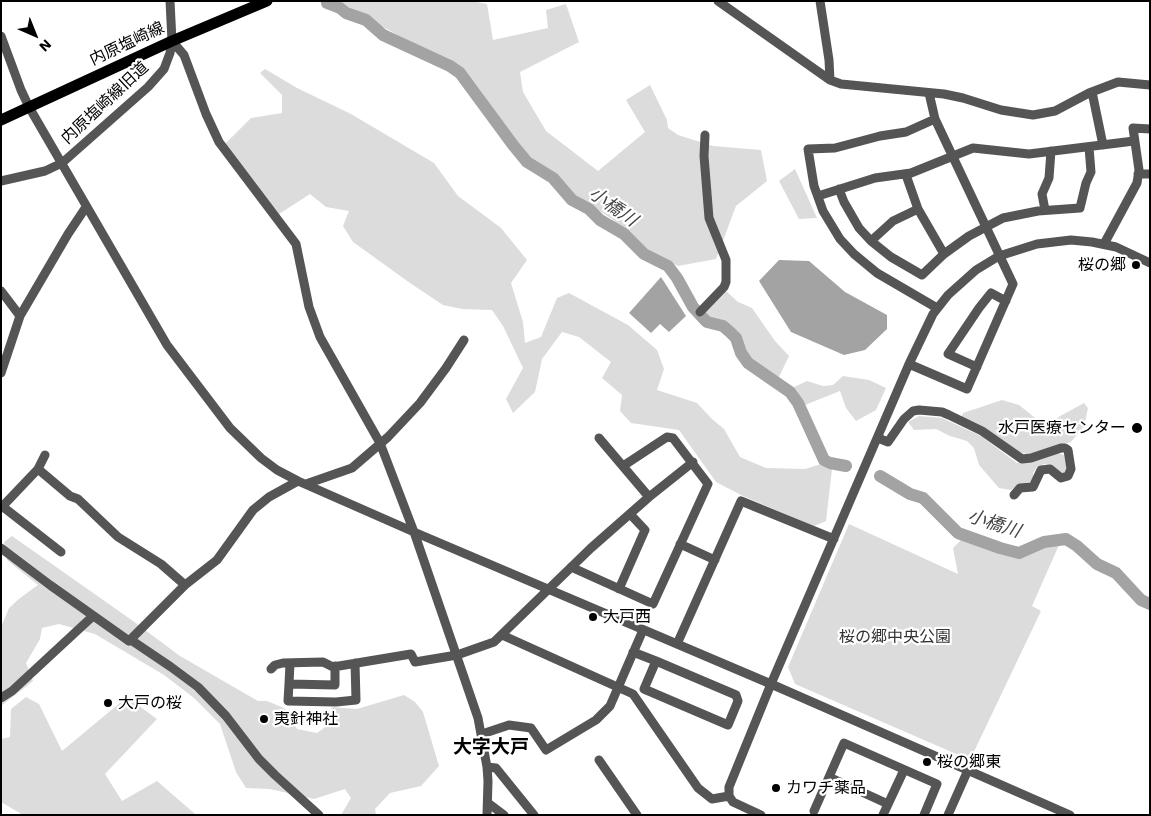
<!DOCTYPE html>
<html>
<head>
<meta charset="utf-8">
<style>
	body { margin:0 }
	#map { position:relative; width:1151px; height:816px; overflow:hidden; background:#fff; font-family:"Work Sans",sans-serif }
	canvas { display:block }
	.frame { position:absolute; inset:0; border:2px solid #000; pointer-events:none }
	.north { position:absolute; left:10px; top:10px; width:50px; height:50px; -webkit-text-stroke:4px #fff; paint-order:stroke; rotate:136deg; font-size:14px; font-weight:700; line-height:20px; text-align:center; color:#000 }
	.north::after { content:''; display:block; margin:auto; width:18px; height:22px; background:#000; clip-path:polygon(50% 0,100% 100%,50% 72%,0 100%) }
</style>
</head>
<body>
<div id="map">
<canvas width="1151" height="816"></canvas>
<div class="frame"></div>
<div class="north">N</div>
</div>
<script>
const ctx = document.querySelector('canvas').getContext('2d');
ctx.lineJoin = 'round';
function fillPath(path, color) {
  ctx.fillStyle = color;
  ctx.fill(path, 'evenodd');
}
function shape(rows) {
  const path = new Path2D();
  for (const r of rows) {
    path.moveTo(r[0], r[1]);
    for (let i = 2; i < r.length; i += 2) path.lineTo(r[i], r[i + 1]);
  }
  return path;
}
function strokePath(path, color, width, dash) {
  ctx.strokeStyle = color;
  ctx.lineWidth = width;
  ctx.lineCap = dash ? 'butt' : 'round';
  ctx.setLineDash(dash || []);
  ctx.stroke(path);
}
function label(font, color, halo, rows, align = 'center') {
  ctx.font = font + ' "Work Sans","Noto Sans JP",sans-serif';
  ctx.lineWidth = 4.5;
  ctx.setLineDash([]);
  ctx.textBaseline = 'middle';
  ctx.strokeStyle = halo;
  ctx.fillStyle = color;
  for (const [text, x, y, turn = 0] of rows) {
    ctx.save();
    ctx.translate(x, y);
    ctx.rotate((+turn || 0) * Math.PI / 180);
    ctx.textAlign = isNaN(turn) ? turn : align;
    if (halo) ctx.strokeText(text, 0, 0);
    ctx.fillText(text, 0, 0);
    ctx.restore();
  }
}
fillPath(shape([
	[337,1,471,1,487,4,493,40,548,28,546,10,566,4,579,42,520,72,523,92,546,131,598,171,645,132,626,100,650,85,667,120,668,128,678,135,713,146,761,150,767,181,736,206,716,259,678,266,645,249,612,219,574,194,525,155,475,83,451,60,403,38],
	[265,69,297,88,351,114,434,163,458,196,501,228,527,260,511,283,523,322,525,343,541,337,557,298,569,293,628,325,657,350,664,369,657,390,697,403,712,419,724,429,740,457,766,468,805,469,821,464,832,469,826,521,814,526,743,496,716,482,679,430,631,423,620,411,622,395,602,378,611,362,579,337,562,332,542,359,535,392,513,413,506,399,523,368,503,326,492,310,462,309,443,305,410,283,353,242,343,226,349,211,326,207,310,194,279,214,224,145,251,118,282,113,282,95,260,73],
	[795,169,817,218,799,219,779,181],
	[725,290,738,302,752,308,775,341,789,356,779,377,760,369,746,354,735,332,704,313],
	[843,376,869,380,886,388,876,410,856,421,846,408,840,391,805,405,792,388,807,381,823,386,833,385],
	[1002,400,1019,405,1044,425,1084,403,1088,408,1084,426,1071,442,1029,454,1020,453,961,418,963,413],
	[919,416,942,418,981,436,1017,463,1038,460,1058,453,1064,455,1067,469,1065,473,1061,473,1053,466,1044,464,1037,467,1033,473,1033,480,1027,484,1018,485,1011,490,999,488,979,465,974,448,967,441,950,436,936,429,914,430,908,422],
	[849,524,958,574,953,548,962,539,1016,555,1037,548,1059,545,1032,606,1041,611,970,760,795,684,788,667],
	[12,536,133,621,180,656,258,701,267,701,284,708,297,729,317,733,328,725,332,707,357,709,404,695,415,702,423,712,439,766,421,786,390,793,375,809,376,815,341,815,351,798,345,789,314,799,270,789,246,788,236,772,220,724,194,698,164,675,95,634,59,624,42,628,40,639,26,663,33,681,1,706,1,627,9,608,20,598,38,585,7,560,4,542],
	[26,697,39,704,62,751,127,697,157,719,105,774,122,801,157,781,195,814,23,815,1,802,1,739,10,737,11,709]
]), '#dcdcdc');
fillPath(shape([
	[779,260,809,261,845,292,887,315,887,329,865,350,844,355,791,332,759,281],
	[661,277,686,316,669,332,660,324,651,333,629,313]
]), '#a3a3a3');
strokePath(shape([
	[327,3,340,8,346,13,366,20,383,35,450,66,460,73,513,145,527,162,553,178,572,200,589,209,600,220,624,234,644,254,668,266,677,278,693,307,703,318,707,322,723,326,731,333,736,338,741,353,748,363,790,392,798,403,824,460,830,463,846,466],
	[880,476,910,494,923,498,958,533,1000,548,1019,553,1044,542,1066,539,1077,546,1097,564,1116,573,1141,600,1150,604]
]), '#a3a3a3', 12);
strokePath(shape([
	[718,1,830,80,841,84,944,94,963,98,1001,110,1033,115,1055,111,1089,93,1118,82,1150,85],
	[820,1,829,60,830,80],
	[1,36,21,90,29,107,167,345,230,428,261,458,277,470,298,481,414,532,771,684,1070,815],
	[172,41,184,55,206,114,219,142,296,244,309,307,320,337,380,443,414,532,478,718,487,767,488,781,487,815],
	[1092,92,1103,145],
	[935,119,906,132,880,136,835,148,808,149,814,186,823,211,840,239,854,254,877,273,937,308],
	[1138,174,1150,174],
	[906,175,918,209,944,254],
	[1,181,45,171,62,163,148,87,164,69,170,53,172,41,170,1],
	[839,189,844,202,859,228,871,241,891,257,922,275,944,254,969,236,1003,218,1038,211,1080,208,1086,183,1091,172,1089,147],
	[818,196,875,178,911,173,973,148,1029,154,1134,141],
	[1045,210,1042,194,1049,178,1051,151],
	[871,241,893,221,918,209],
	[1104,244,1137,183,1139,170,1133,128,1150,129],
	[1,291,20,316],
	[700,312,724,287,726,282,726,260,709,218,704,156,705,135],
	[909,364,967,389,1013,284,935,119,929,93],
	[977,367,948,354,979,308,991,293,1006,301],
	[1,373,20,316,68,234,86,207],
	[599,438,649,497],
	[878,438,888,442,904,419,913,411,919,410,942,412,949,415,982,431,1022,459,1031,458,1061,448,1065,448,1068,450,1071,469,1068,476,1061,478,1050,469,1041,470,1033,487,1020,488,1014,495],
	[38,469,70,496,78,499,118,537,161,564,185,585],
	[306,484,352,468,388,437,420,403,446,368,464,340],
	[2,506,61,552],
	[1,508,38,469,45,455],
	[680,544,715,560],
	[1,548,50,585,129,641,185,585,217,560,253,510,269,497,298,481],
	[571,567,653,604,708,484,673,438,667,437,623,466],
	[619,589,645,530,630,514],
	[502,635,633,694,698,788,712,799,729,796],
	[131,640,171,667,198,687,226,716,259,759,275,775,319,815],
	[677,644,741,501,834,539],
	[633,652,656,661,736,695,738,701,728,725,644,689,656,661],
	[290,663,289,684,335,685,335,666],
	[271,669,275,665,283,663,323,662,333,667,411,654,415,662,457,655,494,642,591,548,649,497,693,462],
	[289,684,288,701,336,702,356,700,355,663],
	[1,698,12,691,93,616],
	[482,734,509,725,531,728,546,750,596,720,610,706,643,630],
	[599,760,637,815],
	[487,767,496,768,534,815],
	[829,777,888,804],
	[488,803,504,815],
	[814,811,844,743,937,784,924,815],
	[761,815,733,802,729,796,729,787,771,684,909,364,933,314,948,295,976,270,999,256,1037,244,1071,240,1092,242,1116,247,1150,263],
	[883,815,904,770],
	[948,815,968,770]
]), '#555', 9);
strokePath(shape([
	[1,120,172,41,267,1]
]), '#000', 11);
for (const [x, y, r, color] of [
	[1136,265,5,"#000"],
	[1137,428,6,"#000"],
	[593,617,5,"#000"],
	[108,703,5,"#000"],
	[264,719,5,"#000"],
	[927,762,5,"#000"],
	[776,788,5,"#000"]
]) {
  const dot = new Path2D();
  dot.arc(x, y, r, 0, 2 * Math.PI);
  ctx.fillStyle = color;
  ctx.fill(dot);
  strokePath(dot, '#fff', 2);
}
label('16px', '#000', '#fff', [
	["内原塩崎線",127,44,-25],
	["内原塩崎線旧道",105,103,-43]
]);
label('16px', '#000', '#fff', [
	["桜の郷",1126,265,"right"],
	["水戸医療センター",1126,428,"right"],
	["大戸西",603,617],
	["大戸の桜",118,703],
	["夷針神社",274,719],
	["桜の郷東",937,762],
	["カワチ薬品",786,788]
], 'left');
label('16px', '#333', '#fff', [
	["桜の郷中央公園",895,637]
]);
label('italic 18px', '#444', '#fff', [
	["小橋川",613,207,35],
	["小橋川",994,524,18]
]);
label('bold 19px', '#000', '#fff', [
	["大字大戸",491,747]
]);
</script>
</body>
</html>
